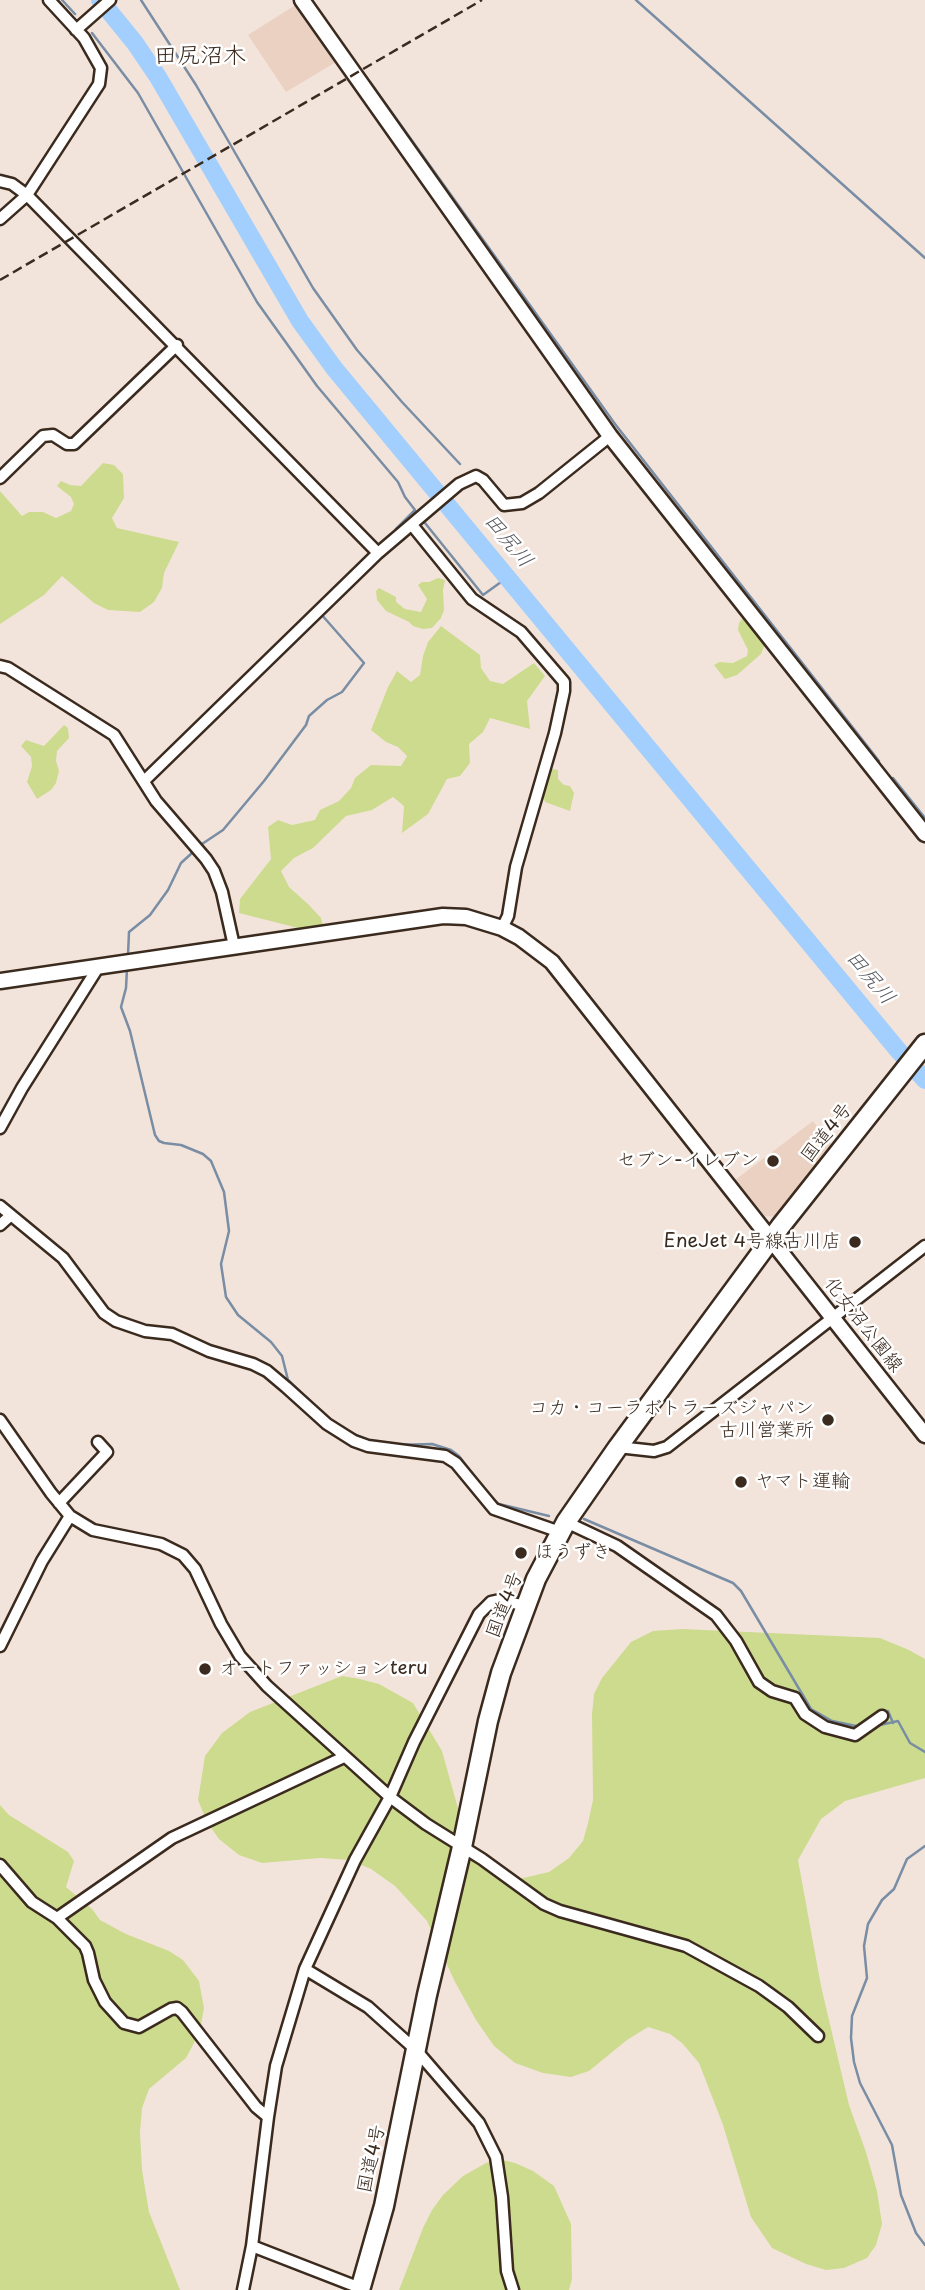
<!DOCTYPE html>
<html>
<head>
<meta charset="utf-8">
<style>
	body { margin:0 }
	canvas { display:block; background:#f3e4db }
</style>
</head>
<body>
<canvas width="925" height="2290"></canvas>
<script>
const ctx = document.querySelector('canvas').getContext('2d');
ctx.lineJoin = 'round';
function fillPath(path, color) {
  ctx.fillStyle = color;
  ctx.fill(path, 'evenodd');
}
function shape(rows) {
  const path = new Path2D();
  for (const r of rows) {
    path.moveTo(r[0], r[1]);
    for (let i = 2; i < r.length; i += 2) path.lineTo(r[i], r[i + 1]);
  }
  return path;
}
function strokePath(path, color, width, dash) {
  ctx.strokeStyle = color;
  ctx.lineWidth = width;
  ctx.lineCap = dash ? 'butt' : 'round';
  ctx.setLineDash(dash || []);
  ctx.stroke(path);
}
function label(font, color, halo, rows, align = 'center') {
  ctx.font = font + ' "Playpen Sans","Klee One",sans-serif';
  ctx.lineWidth = 5;
  ctx.setLineDash([]);
  ctx.textBaseline = 'middle';
  ctx.strokeStyle = halo;
  ctx.fillStyle = color;
  for (const [text, x, y, turn = 0] of rows) {
    ctx.save();
    ctx.translate(x, y);
    ctx.rotate((+turn || 0) * Math.PI / 180);
    ctx.textAlign = isNaN(turn) ? turn : align;
    if (halo) ctx.strokeText(text, 0, 0);
    ctx.fillText(text, 0, 0);
    ctx.restore();
  }
}
fillPath(shape([
	[297,4,336,62,286,92,248,35],
	[813,1121,834,1148,778,1217,765,1216,735,1180]
]), '#ead1c2');
fillPath(shape([
	[103,463,114,465,123,474,124,498,112,518,117,528,179,542,164,573,162,588,154,602,140,612,108,610,94,603,62,576,44,595,0,624,0,491,22,516,29,512,43,512,56,518,71,511,74,504,71,497,57,486,61,481,70,485,81,486],
	[438,578,445,580,443,590,444,610,441,618,432,628,423,629,413,626,409,622,386,611,377,600,376,591,379,588,396,597,396,602,405,609,421,612,427,599,418,585,422,582,429,582],
	[742,619,748,620,765,644,761,654,737,675,725,679,714,665,719,662,733,663,747,656,748,650,738,630,739,623],
	[441,626,480,655,481,668,490,681,503,684,534,663,545,676,527,701,530,729,490,718,483,732,469,744,470,763,460,776,447,779,428,814,402,833,404,806,393,797,372,810,346,816,313,848,294,858,281,871,289,887,308,904,321,918,323,925,302,929,239,913,240,899,271,859,268,827,278,820,292,825,315,820,320,810,339,801,351,788,355,778,371,765,401,766,407,756,398,747,386,742,371,730,388,687,397,671,411,682,420,675,423,656,428,642],
	[64,725,68,728,69,738,57,751,56,761,59,771,56,783,51,790,37,799,27,782,32,766,31,757,21,746,26,740,44,746],
	[552,769,558,770,558,779,564,785,570,786,574,793,570,811,545,802,543,795],
	[682,1629,880,1638,909,1650,925,1659,925,1778,845,1801,821,1819,798,1860,821,1986,849,2105,866,2152,877,2191,882,2224,876,2245,867,2258,844,2268,826,2270,806,2264,772,2248,751,2217,723,2125,699,2063,682,2043,670,2034,648,2027,627,2040,589,2071,571,2077,543,2073,515,2063,494,2046,476,2020,455,1982,427,1921,395,1886,371,1869,349,1860,320,1858,262,1863,239,1855,219,1839,207,1822,198,1800,205,1756,222,1733,250,1712,342,1676,360,1679,379,1684,413,1703,442,1751,461,1819,472,1849,500,1869,519,1879,549,1872,569,1858,583,1841,588,1823,593,1800,592,1714,594,1694,602,1678,631,1642,653,1631],
	[0,1805,9,1815,68,1852,74,1861,66,1887,92,1909,100,1920,126,1934,169,1951,183,1960,199,1981,204,2008,201,2025,194,2043,186,2058,149,2089,142,2108,140,2132,142,2170,149,2212,180,2290,0,2290],
	[499,2159,515,2163,533,2171,554,2186,571,2224,572,2279,569,2290,399,2290,423,2228,432,2210,443,2195,463,2176,486,2163]
]), '#cddb8f');
strokePath(shape([
	[62,0,75,14],
	[141,0,196,85,313,288,357,350,402,402,460,464],
	[636,0,925,258],
	[92,33,138,93,257,302,317,386,398,482,405,497,415,510,396,529,398,532],
	[370,82,615,424,879,761],
	[425,523,483,595,508,577],
	[390,550,404,539],
	[893,778,925,818],
	[202,844,223,830,264,781,306,725,309,716,327,700,342,692,364,663,321,614],
	[128,955,129,932,150,915,168,890,181,863,192,853],
	[127,969,126,988,121,1007,130,1031,155,1135,159,1141,164,1143,181,1145,203,1154,211,1161,224,1192,229,1231,221,1264,226,1297,238,1315,271,1342,282,1356,288,1380,328,1418],
	[351,1433,374,1442],
	[394,1445,432,1444,451,1450,459,1456,491,1498,499,1504,549,1516],
	[584,1519,733,1583,741,1591,811,1709,832,1721,861,1727],
	[888,1711,893,1723],
	[871,1727,898,1721,910,1743,925,1752],
	[925,1846,907,1859,894,1889,882,1900,868,1924,864,1946,867,1978,852,2016,851,2038,854,2062,860,2083,892,2145,901,2195,916,2233,925,2245]
]), '#798da4', 2.5);
strokePath(shape([
	[100,0,135,43,158,77,300,321,334,368,897,1049,925,1080]
]), '#a2cffd', 18);
const street = shape([
	[76,30,110,0],
	[0,181,12,184,27,195,378,553],
	[0,219,27,195,99,84,101,68,84,38,49,0],
	[0,478,43,436,53,435,67,444,74,444,177,345],
	[412,525,472,599,521,632,564,682,564,691,555,733,516,867,508,916,502,928],
	[0,666,8,668,114,735,156,801,206,859,214,871,222,892,234,946],
	[144,781,378,553,459,484,476,476,483,480,504,505,522,503,539,493,610,436],
	[0,1128,22,1088,99,966],
	[0,1206,63,1258,104,1313,116,1321,145,1331,172,1334,209,1351,253,1364,267,1371,286,1387,327,1424,354,1441,368,1446,445,1456,456,1463,494,1509,560,1532],
	[0,1225,10,1216],
	[0,1420,51,1493,70,1516,93,1530,161,1544,183,1555,195,1569,221,1624,240,1656,267,1686,390,1797,426,1824,482,1859,544,1904,560,1911,686,1946,759,1986,788,2007,818,2036],
	[618,1447,654,1451,667,1447,925,1246],
	[59,1503,107,1452,98,1442],
	[566,1522,617,1546,716,1615,736,1641,759,1682,772,1691,795,1698,805,1714,825,1727,855,1735,882,1716],
	[0,1646,42,1561,70,1516],
	[0,1865,32,1902,57,1918,172,1838,344,1757],
	[57,1918,85,1946,88,1953,94,1980,105,2002,124,2023,139,2027,171,2009,177,2008,182,2012,256,2107,268,2117],
	[305,1969,368,2007,416,2050,479,2123,496,2157,502,2197,507,2271,513,2290],
	[252,2246,360,2288],
	[243,2290,252,2246,268,2117,276,2066,305,1969,355,1860,390,1797,414,1742,479,1614,491,1602,500,1600,526,1606]
]);
const secondary = shape([
	[302,0,610,436,925,834],
	[0,981,443,916,466,917,502,928,519,937,552,962,925,1435]
]);
const highway = shape([
	[360,2290,384,2206,427,1995,462,1847,488,1721,501,1673,536,1579,566,1522,618,1447,780,1227,925,1044]
]);
strokePath(street, '#3b2a1e', 15);
strokePath(secondary, '#3b2a1e', 19);
strokePath(highway, '#3b2a1e', 23);
strokePath(street, '#fff', 10);
strokePath(secondary, '#fff', 14);
strokePath(highway, '#fff', 18);
strokePath(shape([
	[0,280,482,0]
]), '#3b2a1e', 2.5, [10, 5]);
for (const [x, y, r, color] of [
	[773,1161,7,"#3b2a1e"],
	[855,1242,7,"#3b2a1e"],
	[828,1420,7,"#3b2a1e"],
	[741,1482,7,"#3b2a1e"],
	[521,1553,7,"#3b2a1e"],
	[205,1669,7,"#3b2a1e"]
]) {
  const dot = new Path2D();
  dot.arc(x, y, r, 0, 2 * Math.PI);
  ctx.fillStyle = color;
  ctx.fill(dot);
  strokePath(dot, '#fff', 2.5);
}
label('19px', '#3b2a1e', '#fff', [
	["国道4号",827,1133,-52],
	["化女沼公園線",863,1325,52],
	["国道4号",505,1605,-69],
	["国道4号",372,2159,-78]
]);
label('19px', '#3b2a1e', '#fff', [
	["セブン-イレブン",759,1161],
	["EneJet 4号線古川店",841,1242],
	["コカ・コーラボトラーズジャパン",814,1409],
	["古川営業所",814,1431],
	["ヤマト運輸",755,1482,"left"],
	["ほうずき",535,1553,"left"],
	["オートファッションteru",219,1669,"left"]
], 'right');
label('italic 21px', '#5a5c61', '#fff', [
	["田尻川",508,541,50],
	["田尻川",870,978,50]
]);
label('23px', '#3b2a1e', '#fff', [
	["田尻沼木",200,57]
]);
</script>
</body>
</html>
